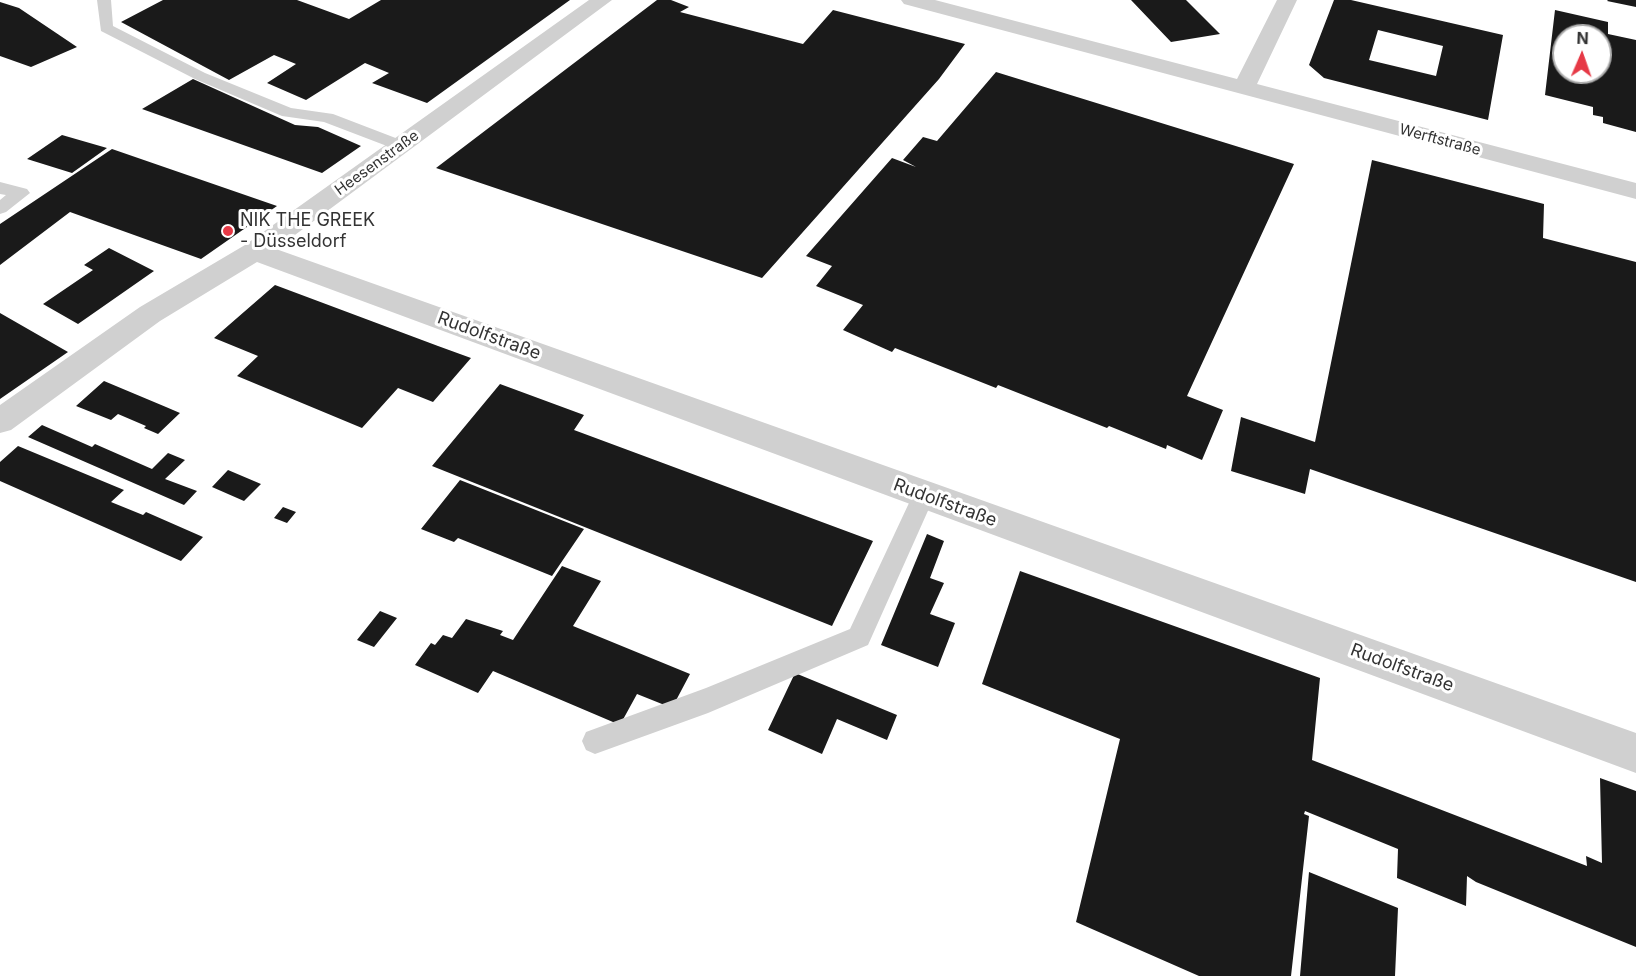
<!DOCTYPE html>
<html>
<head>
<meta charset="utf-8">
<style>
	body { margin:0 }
	#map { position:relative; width:1636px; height:976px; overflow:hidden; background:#fff; font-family:Inter,sans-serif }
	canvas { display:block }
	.north { position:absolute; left:1552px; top:24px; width:60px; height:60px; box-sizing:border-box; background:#fff; border:2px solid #adadad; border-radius:50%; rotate:2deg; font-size:16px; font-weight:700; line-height:24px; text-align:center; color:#333 }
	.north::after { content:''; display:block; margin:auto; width:21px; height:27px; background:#e63946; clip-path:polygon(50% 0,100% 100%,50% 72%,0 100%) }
</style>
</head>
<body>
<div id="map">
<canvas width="1636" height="976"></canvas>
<div class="north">N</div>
</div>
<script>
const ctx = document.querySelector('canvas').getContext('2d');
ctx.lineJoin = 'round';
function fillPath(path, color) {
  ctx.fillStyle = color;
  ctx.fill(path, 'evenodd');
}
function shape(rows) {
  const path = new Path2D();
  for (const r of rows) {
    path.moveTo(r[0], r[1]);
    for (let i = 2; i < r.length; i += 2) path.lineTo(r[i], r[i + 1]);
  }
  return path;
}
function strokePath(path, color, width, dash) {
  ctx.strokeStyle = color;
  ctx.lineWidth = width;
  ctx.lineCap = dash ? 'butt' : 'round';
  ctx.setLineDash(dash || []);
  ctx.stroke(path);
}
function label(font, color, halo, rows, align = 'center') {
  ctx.font = font + ' Inter,sans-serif';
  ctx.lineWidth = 6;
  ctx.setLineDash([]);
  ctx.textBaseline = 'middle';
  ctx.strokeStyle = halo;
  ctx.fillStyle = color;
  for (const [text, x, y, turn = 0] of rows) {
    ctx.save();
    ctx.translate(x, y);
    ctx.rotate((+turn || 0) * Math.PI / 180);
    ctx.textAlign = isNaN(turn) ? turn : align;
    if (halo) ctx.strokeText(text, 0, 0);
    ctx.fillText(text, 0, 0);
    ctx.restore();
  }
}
fillPath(shape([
	[163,0,297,0,349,19,381,0,570,0,427,103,372,83,389,73,365,63,306,100,267,83,296,64,274,55,229,80,121,22],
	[657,0,671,0,689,7,680,12,803,44,833,10,965,44,939,79,762,278,436,168],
	[1131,0,1186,0,1220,34,1171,42],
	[1334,0,1351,0,1503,35,1488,120,1324,78,1309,65],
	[1378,30,1443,46,1436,76,1369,60],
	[1608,0,1636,0,1636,7,1607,1],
	[0,2,19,8,77,47,31,67,0,56],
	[1555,10,1608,22,1608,34,1636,40,1636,132,1603,123,1603,117,1593,115,1593,107,1545,95],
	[1564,36,1600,36,1600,72,1564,72],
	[996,72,1294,164,1187,396,1223,410,1202,460,1167,445,1166,449,1109,426,1107,428,998,385,996,388,895,348,892,352,843,330,863,305,816,286,832,266,806,256,892,158,916,167,903,160,923,137,937,141],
	[193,79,295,125,318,127,361,146,322,173,142,109],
	[62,135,107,148,72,173,27,159],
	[112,149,277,206,201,259,70,212,0,265,0,224],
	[1372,160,1544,204,1543,238,1636,262,1636,582,1310,469,1305,494,1231,471,1241,417,1315,442],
	[109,248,154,271,78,324,43,304,93,270,84,265],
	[275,285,438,346,471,358,433,402,398,388,362,428,237,376,258,356,214,338],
	[0,313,68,352,0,399],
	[104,381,166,407,180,413,158,434,144,428,146,426,118,414,111,420,76,406],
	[500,384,584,415,574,430,873,541,832,626,432,466],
	[42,425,92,447,95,444,152,469,168,453,185,460,165,479,197,491,184,505,28,437],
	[18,446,124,490,111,502,143,515,146,512,203,537,181,561,0,481,0,462],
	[228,470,261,484,244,501,212,487],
	[460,480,584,529,552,576,458,538,454,542,421,529],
	[283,507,296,512,287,523,274,518],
	[927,534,944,541,930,578,944,583,930,614,955,623,938,667,881,645],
	[562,566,601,581,573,626,690,674,672,708,637,694,620,725,493,671,478,693,415,665,431,643,435,645,443,635,452,638,466,619,503,631,500,635,513,640],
	[1020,571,1320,678,1312,760,1587,866,1586,856,1602,863,1600,778,1636,791,1636,947,1476,882,1467,876,1466,906,1397,878,1398,849,1305,811,1304,814,1309,816,1291,976,1199,976,1076,922,1120,739,982,684],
	[380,611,397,618,374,647,357,640],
	[795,673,897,715,887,740,837,719,822,754,768,730],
	[1309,872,1398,908,1395,976,1300,976]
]), '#1a1a1a');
fillPath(shape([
	[97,0,111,0,113,26,205,73,291,108,333,114,406,142,408,146,406,150,400,151,324,122,282,116,195,79,101,31,97,0],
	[0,182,27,189,30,193,6,212,0,214,0,200,6,195,0,194,0,182],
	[924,486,932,488,935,495,868,645,708,713,595,754,586,750,582,741,586,732,706,688,850,629,916,488,924,486]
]), '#d0d0d0');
fillPath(shape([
	[589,0,612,0,276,249,1636,733,1636,773,257,262,160,321,11,430,0,433,0,405,140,307,245,245,589,0],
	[901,0,935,0,1237,79,1277,0,1297,0,1257,84,1636,183,1636,199,904,4,901,0]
]), '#d0d0d0');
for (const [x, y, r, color] of [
	[228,231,6,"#e63946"]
]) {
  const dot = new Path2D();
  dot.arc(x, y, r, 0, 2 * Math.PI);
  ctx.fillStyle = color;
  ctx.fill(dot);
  strokePath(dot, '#fff', 2);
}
label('15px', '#333', '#fff', [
	["Werftstraße",1440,140,15],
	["Heesenstraße",377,163,-36]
]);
label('18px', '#333', '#fff', [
	["NIK THE GREEK",240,221],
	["- Düsseldorf",240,242]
], 'left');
label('18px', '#333', '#fff', [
	["Rudolfstraße",489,336,20],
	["Rudolfstraße",945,503,20],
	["Rudolfstraße",1402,668,20]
]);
</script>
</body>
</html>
